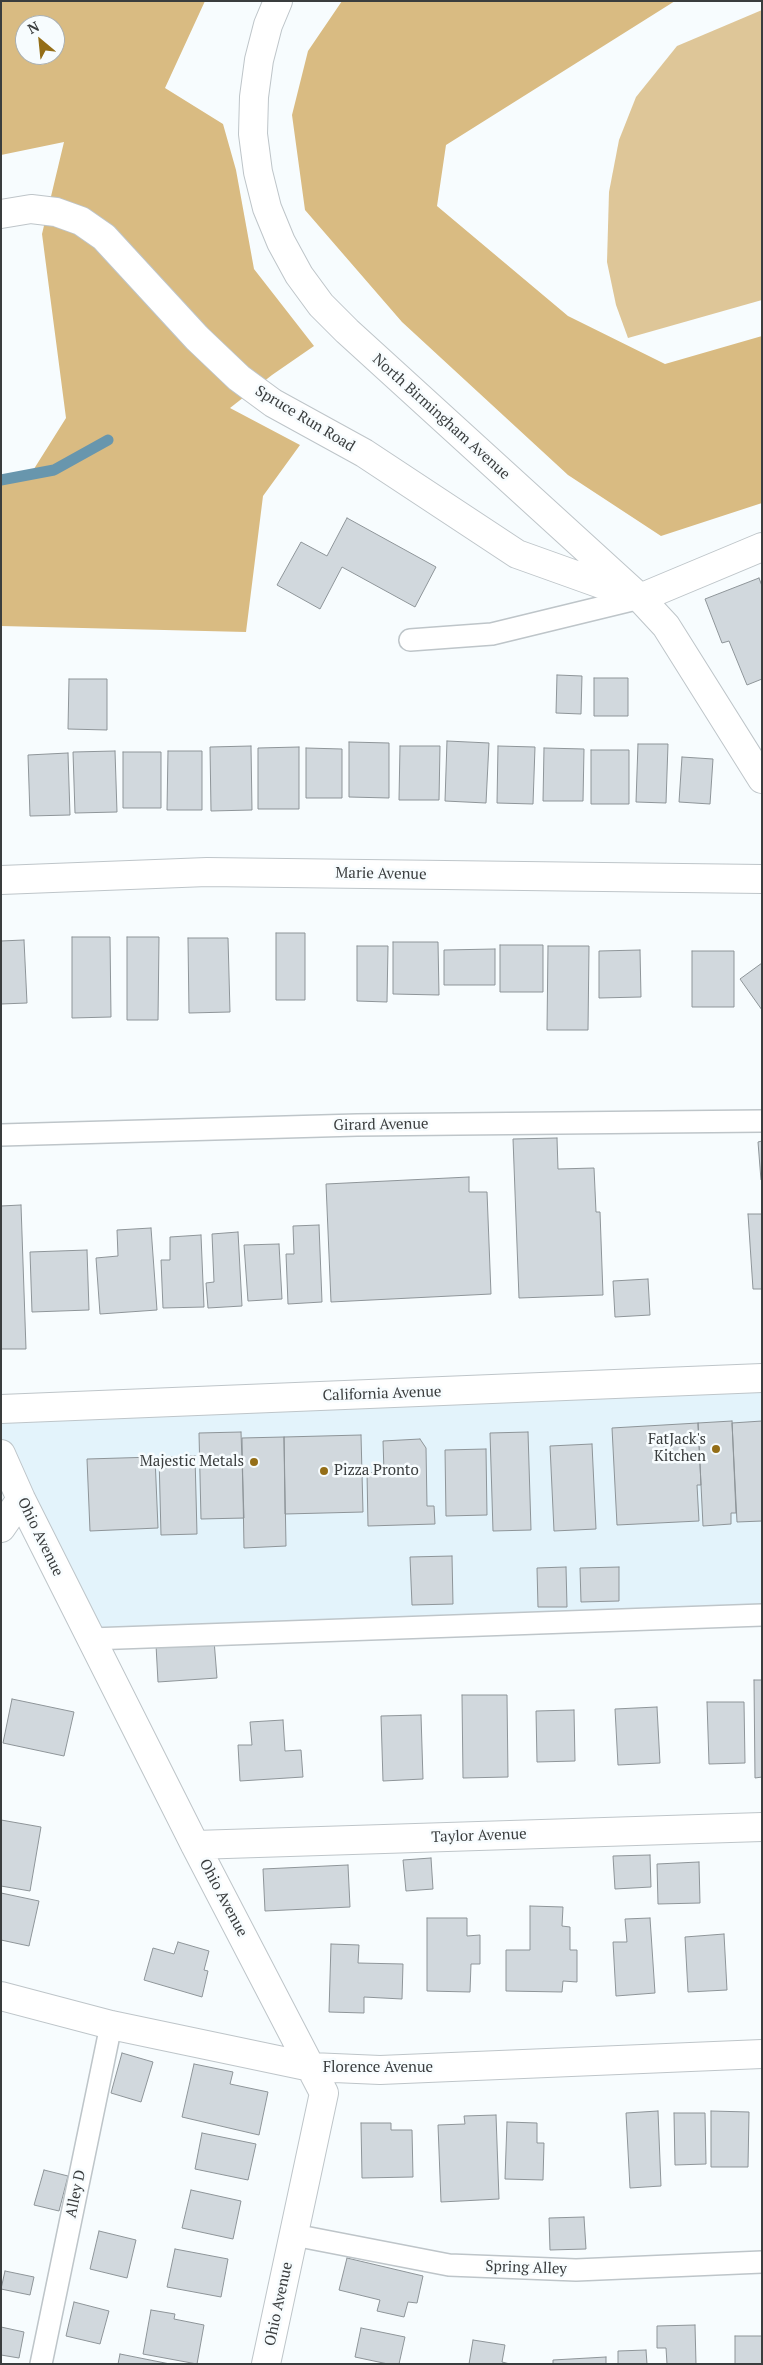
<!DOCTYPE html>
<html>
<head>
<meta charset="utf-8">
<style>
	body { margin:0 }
	#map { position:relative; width:763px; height:2365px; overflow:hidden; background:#f7fcfe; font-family:"PT Serif",serif }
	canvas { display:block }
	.frame { position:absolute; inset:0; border:2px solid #3a3d3e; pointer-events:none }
	.north { position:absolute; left:15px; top:15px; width:50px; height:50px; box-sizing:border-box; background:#f7fcfe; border:1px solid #abb0b1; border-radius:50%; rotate:332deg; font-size:14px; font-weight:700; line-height:20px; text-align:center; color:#3a3d3e }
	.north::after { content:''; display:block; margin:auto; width:18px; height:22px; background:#946e17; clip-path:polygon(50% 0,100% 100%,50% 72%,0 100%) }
</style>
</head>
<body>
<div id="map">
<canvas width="763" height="2365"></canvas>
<div class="frame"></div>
<div class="north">N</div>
</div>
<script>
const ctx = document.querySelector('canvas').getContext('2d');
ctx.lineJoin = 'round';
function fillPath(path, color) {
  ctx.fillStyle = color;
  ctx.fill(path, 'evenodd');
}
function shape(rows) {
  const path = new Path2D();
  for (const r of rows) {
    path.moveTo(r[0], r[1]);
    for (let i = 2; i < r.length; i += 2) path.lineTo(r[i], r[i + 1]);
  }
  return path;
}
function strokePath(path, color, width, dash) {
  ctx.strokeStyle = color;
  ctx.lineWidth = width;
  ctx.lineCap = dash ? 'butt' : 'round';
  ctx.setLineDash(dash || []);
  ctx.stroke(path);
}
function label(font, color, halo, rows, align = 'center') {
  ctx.font = font + ' "PT Serif",serif';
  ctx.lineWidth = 5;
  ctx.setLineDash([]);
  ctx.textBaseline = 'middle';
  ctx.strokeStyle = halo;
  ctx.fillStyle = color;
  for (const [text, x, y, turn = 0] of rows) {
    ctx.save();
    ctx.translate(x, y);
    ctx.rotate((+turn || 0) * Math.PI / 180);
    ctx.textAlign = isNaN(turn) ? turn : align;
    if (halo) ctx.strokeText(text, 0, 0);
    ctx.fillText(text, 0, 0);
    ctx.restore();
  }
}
fillPath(shape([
	[762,1378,762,1615,91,1639,1,1454,1,1409]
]), '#e3f3fb');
fillPath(shape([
	[762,10,762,300,628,338,616,305,607,262,609,192,619,140,636,97,677,46]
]), '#dec698');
fillPath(shape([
	[1,1,205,1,165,88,223,124,236,170,254,269,314,346,272,375,230,408,300,445,263,496,246,632,1,626,1,480,27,480,66,418,42,234,64,142,1,155],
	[25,25,55,25,55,55,25,55],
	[342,1,675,1,446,145,437,206,568,316,665,364,762,336,762,503,661,536,568,475,402,322,305,210,292,115,308,51]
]), '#d9bb82');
strokePath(shape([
	[1,480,54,470,108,440]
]), '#6896ad', 11);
const building = shape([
	[347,518,436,567,415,607,342,567,320,609,277,585,301,542,327,556,347,518],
	[759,578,762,586,762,679,747,685,729,641,722,643,705,599,759,578],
	[557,675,582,676,581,714,556,713,557,675],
	[594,678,628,678,628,716,594,716,594,678],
	[69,679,107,679,107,730,68,729,69,679],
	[447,741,489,743,486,803,445,801,447,741],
	[349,742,389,743,389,798,349,797,349,742],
	[638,744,668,744,666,803,636,802,638,744],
	[251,746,252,810,211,811,210,747,251,746],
	[400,746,440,746,439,800,399,800,400,746],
	[498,746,535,747,533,804,497,803,498,746],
	[299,747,299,809,258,809,258,748,299,747],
	[306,748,342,749,342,798,306,798,306,748],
	[544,748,584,749,583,801,543,801,544,748],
	[591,750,629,750,629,804,591,804,591,750],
	[115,751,117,812,75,813,73,752,115,751],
	[168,751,202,751,202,810,167,810,168,751],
	[123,752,161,752,161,808,123,808,123,752],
	[68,753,70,815,30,816,28,755,68,753],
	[682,757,713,759,710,804,679,802,682,757],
	[276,933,305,933,305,1000,276,1000,276,933],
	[72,937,110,937,111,1017,72,1018,72,937],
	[127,937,159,937,158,1020,127,1020,127,937],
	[188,938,228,938,230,1012,189,1013,188,938],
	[24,940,27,1003,1,1004,1,941,24,940],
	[393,942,438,942,439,995,393,994,393,942],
	[500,945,543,945,543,992,500,992,500,945],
	[357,946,388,946,387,1002,357,1001,357,946],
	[548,946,589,946,588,1030,547,1030,548,946],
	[495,949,495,985,444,985,444,950,495,949],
	[640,950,641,997,599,998,599,951,640,950],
	[692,951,734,951,734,1007,692,1007,692,951],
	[762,963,762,1010,740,979,762,963],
	[557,1138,558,1169,594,1168,596,1212,600,1212,603,1295,519,1298,513,1139,557,1138],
	[762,1141,762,1180,761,1180,758,1142,762,1141],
	[469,1177,469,1192,487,1192,491,1294,331,1302,326,1184,469,1177],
	[21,1205,26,1349,1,1349,1,1206,21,1205],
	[748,1214,762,1214,762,1289,753,1289,748,1214],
	[319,1225,322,1302,288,1304,286,1254,294,1254,293,1226,319,1225],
	[151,1228,157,1310,100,1314,96,1258,118,1256,117,1230,151,1228],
	[238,1232,242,1306,208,1308,206,1283,214,1282,212,1234,238,1232],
	[201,1235,204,1307,163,1308,161,1260,170,1260,170,1237,201,1235],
	[279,1244,282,1299,248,1301,244,1245,279,1244],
	[87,1250,89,1310,32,1312,30,1252,87,1250],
	[648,1279,650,1315,615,1317,613,1281,648,1279],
	[732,1421,736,1513,731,1513,731,1524,703,1526,698,1423,732,1421],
	[762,1421,762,1521,737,1522,732,1423,762,1421],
	[698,1423,701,1485,697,1485,699,1521,617,1525,612,1428,698,1423],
	[241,1432,244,1518,201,1519,199,1433,241,1432],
	[528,1432,531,1530,493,1531,490,1433,528,1432],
	[361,1435,363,1512,285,1514,284,1437,361,1435],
	[284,1437,286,1546,244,1548,242,1438,284,1437],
	[420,1439,426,1448,427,1506,434,1506,435,1524,368,1526,367,1473,384,1472,383,1441,420,1439],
	[592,1444,596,1529,554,1531,550,1446,592,1444],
	[486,1449,487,1515,446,1516,445,1450,486,1449],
	[195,1456,197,1534,161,1535,159,1457,195,1456],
	[155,1457,158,1528,90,1531,87,1459,155,1457],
	[452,1556,453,1604,412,1605,410,1557,452,1556],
	[566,1567,567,1607,538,1607,537,1568,566,1567],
	[619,1567,619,1601,581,1602,580,1568,619,1567],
	[214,1640,217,1678,158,1682,156,1645,214,1640],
	[754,1680,762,1680,762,1777,755,1778,754,1680],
	[462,1695,507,1695,508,1777,463,1778,462,1695],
	[12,1699,74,1712,64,1756,3,1743,12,1699],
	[707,1702,744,1702,745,1763,709,1764,707,1702],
	[657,1707,660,1763,618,1765,615,1709,657,1707],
	[574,1710,575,1761,537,1762,536,1711,574,1710],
	[421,1715,423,1779,383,1781,381,1716,421,1715],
	[283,1720,285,1751,301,1750,303,1777,240,1781,238,1745,252,1745,250,1722,283,1720],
	[1,1820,41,1827,30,1891,1,1886,1,1820],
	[650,1855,651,1887,615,1889,613,1856,650,1855],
	[431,1858,433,1889,406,1891,403,1860,431,1858],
	[699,1862,700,1903,658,1904,657,1864,699,1862],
	[348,1865,350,1907,265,1911,263,1869,348,1865],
	[1,1893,39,1901,29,1946,1,1940,1,1893],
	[530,1906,563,1907,562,1926,570,1927,570,1950,577,1950,577,1982,563,1981,562,1992,506,1991,506,1950,530,1950,530,1906],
	[427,1918,467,1918,467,1936,480,1935,480,1964,471,1964,470,1992,427,1991,427,1918],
	[650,1918,655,1993,616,1996,613,1942,627,1942,625,1919,650,1918],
	[724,1934,727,1990,688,1992,685,1937,724,1934],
	[178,1942,209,1951,204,1970,208,1971,202,1997,144,1980,153,1948,174,1954,178,1942],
	[331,1944,359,1945,358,1963,403,1964,402,1999,364,1997,364,2013,329,2012,331,1944],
	[122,2053,153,2062,141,2102,111,2093,122,2053],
	[194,2064,233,2072,230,2084,268,2092,259,2135,182,2117,194,2064],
	[658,2111,661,2186,630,2188,626,2113,658,2111],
	[711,2111,749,2112,748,2167,711,2167,711,2111],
	[674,2113,705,2113,706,2164,675,2165,674,2113],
	[496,2115,499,2199,441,2202,438,2125,465,2124,464,2116,496,2115],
	[507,2122,537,2123,537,2143,544,2143,543,2180,505,2179,507,2122],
	[361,2123,391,2123,391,2130,412,2130,413,2177,362,2178,361,2123],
	[202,2133,256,2144,248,2180,195,2169,202,2133],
	[44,2170,68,2176,59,2211,34,2205,44,2170],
	[191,2190,241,2201,233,2239,182,2228,191,2190],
	[584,2217,586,2249,550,2250,549,2218,584,2217],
	[99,2231,136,2240,127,2278,90,2269,99,2231],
	[175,2249,228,2259,221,2297,167,2287,175,2249],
	[347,2258,423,2276,417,2303,408,2302,404,2317,377,2311,380,2300,339,2290,347,2258],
	[5,2271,34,2277,30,2295,1,2289,5,2271],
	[74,2302,109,2311,100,2344,66,2336,74,2302],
	[151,2310,175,2314,174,2319,204,2325,197,2364,143,2354,151,2310],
	[695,2325,696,2364,667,2364,666,2348,657,2348,657,2326,695,2325],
	[1,2327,24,2332,19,2358,1,2355,1,2327],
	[361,2328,405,2337,399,2364,388,2364,355,2357,361,2328],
	[735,2336,762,2336,762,2364,735,2364,735,2336],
	[473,2340,505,2345,502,2362,510,2364,469,2364,473,2340],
	[646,2350,647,2364,618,2364,618,2351,646,2350],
	[120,2354,170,2364,118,2364,120,2354],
	[606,2357,606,2364,553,2364,553,2360,606,2357]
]);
fillPath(building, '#d1d8dd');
strokePath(building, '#8e9599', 1);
const lane = shape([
	[410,640,492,634,640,598],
	[1,1135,357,1125,762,1121],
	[91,1639,762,1615],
	[294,2235,449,2265,576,2270,762,2262],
	[41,2364,111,2025]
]);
const street = shape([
	[278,1,268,25,259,60,254,97,253,134,258,172,267,208,281,242,299,275,321,305,347,331,640,598,666,626,762,779],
	[1,214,31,209,56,212,81,221,104,237,197,338,239,378,273,403,364,453,517,554,640,598,762,547],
	[1,880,207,872,762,879],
	[1,1454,21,1499,195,1845,324,2093,266,2364],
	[1,1528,21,1499],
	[195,1845,762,1827],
	[1,1996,111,2025,311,2067,380,2070,762,2054]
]);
const secondary = shape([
	[1,1409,762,1378]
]);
strokePath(lane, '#bec5c9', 24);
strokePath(street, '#bec5c9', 30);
strokePath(secondary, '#bec5c9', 30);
strokePath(lane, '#fff', 21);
strokePath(street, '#fff', 28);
strokePath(secondary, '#fff', 28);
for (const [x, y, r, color] of [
	[716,1449,5,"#946e17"],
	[254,1462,5,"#946e17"],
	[324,1471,5,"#946e17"]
]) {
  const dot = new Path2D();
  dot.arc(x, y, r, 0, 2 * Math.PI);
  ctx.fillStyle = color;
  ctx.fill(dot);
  strokePath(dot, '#f7fcfe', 2);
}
label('15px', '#3a3d3e', '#f7fcfe', [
	["North Birmingham Avenue",441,417,42],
	["Spruce Run Road",305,419,31],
	["Marie Avenue",381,874,1],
	["Girard Avenue",381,1125,-1],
	["California Avenue",382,1394,-2],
	["Ohio Avenue",40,1537,64],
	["Taylor Avenue",479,1836,-2],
	["Ohio Avenue",223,1898,62],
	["Florence Avenue",378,2068],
	["Alley D",76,2194,-78],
	["Spring Alley",526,2268,2],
	["Ohio Avenue",279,2304,-78]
]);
label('15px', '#3a3d3e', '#f7fcfe', [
	["FatJack's",706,1440],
	["Kitchen",706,1457],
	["Majestic Metals",244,1462],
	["Pizza Pronto",334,1471,"left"]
], 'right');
</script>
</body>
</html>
